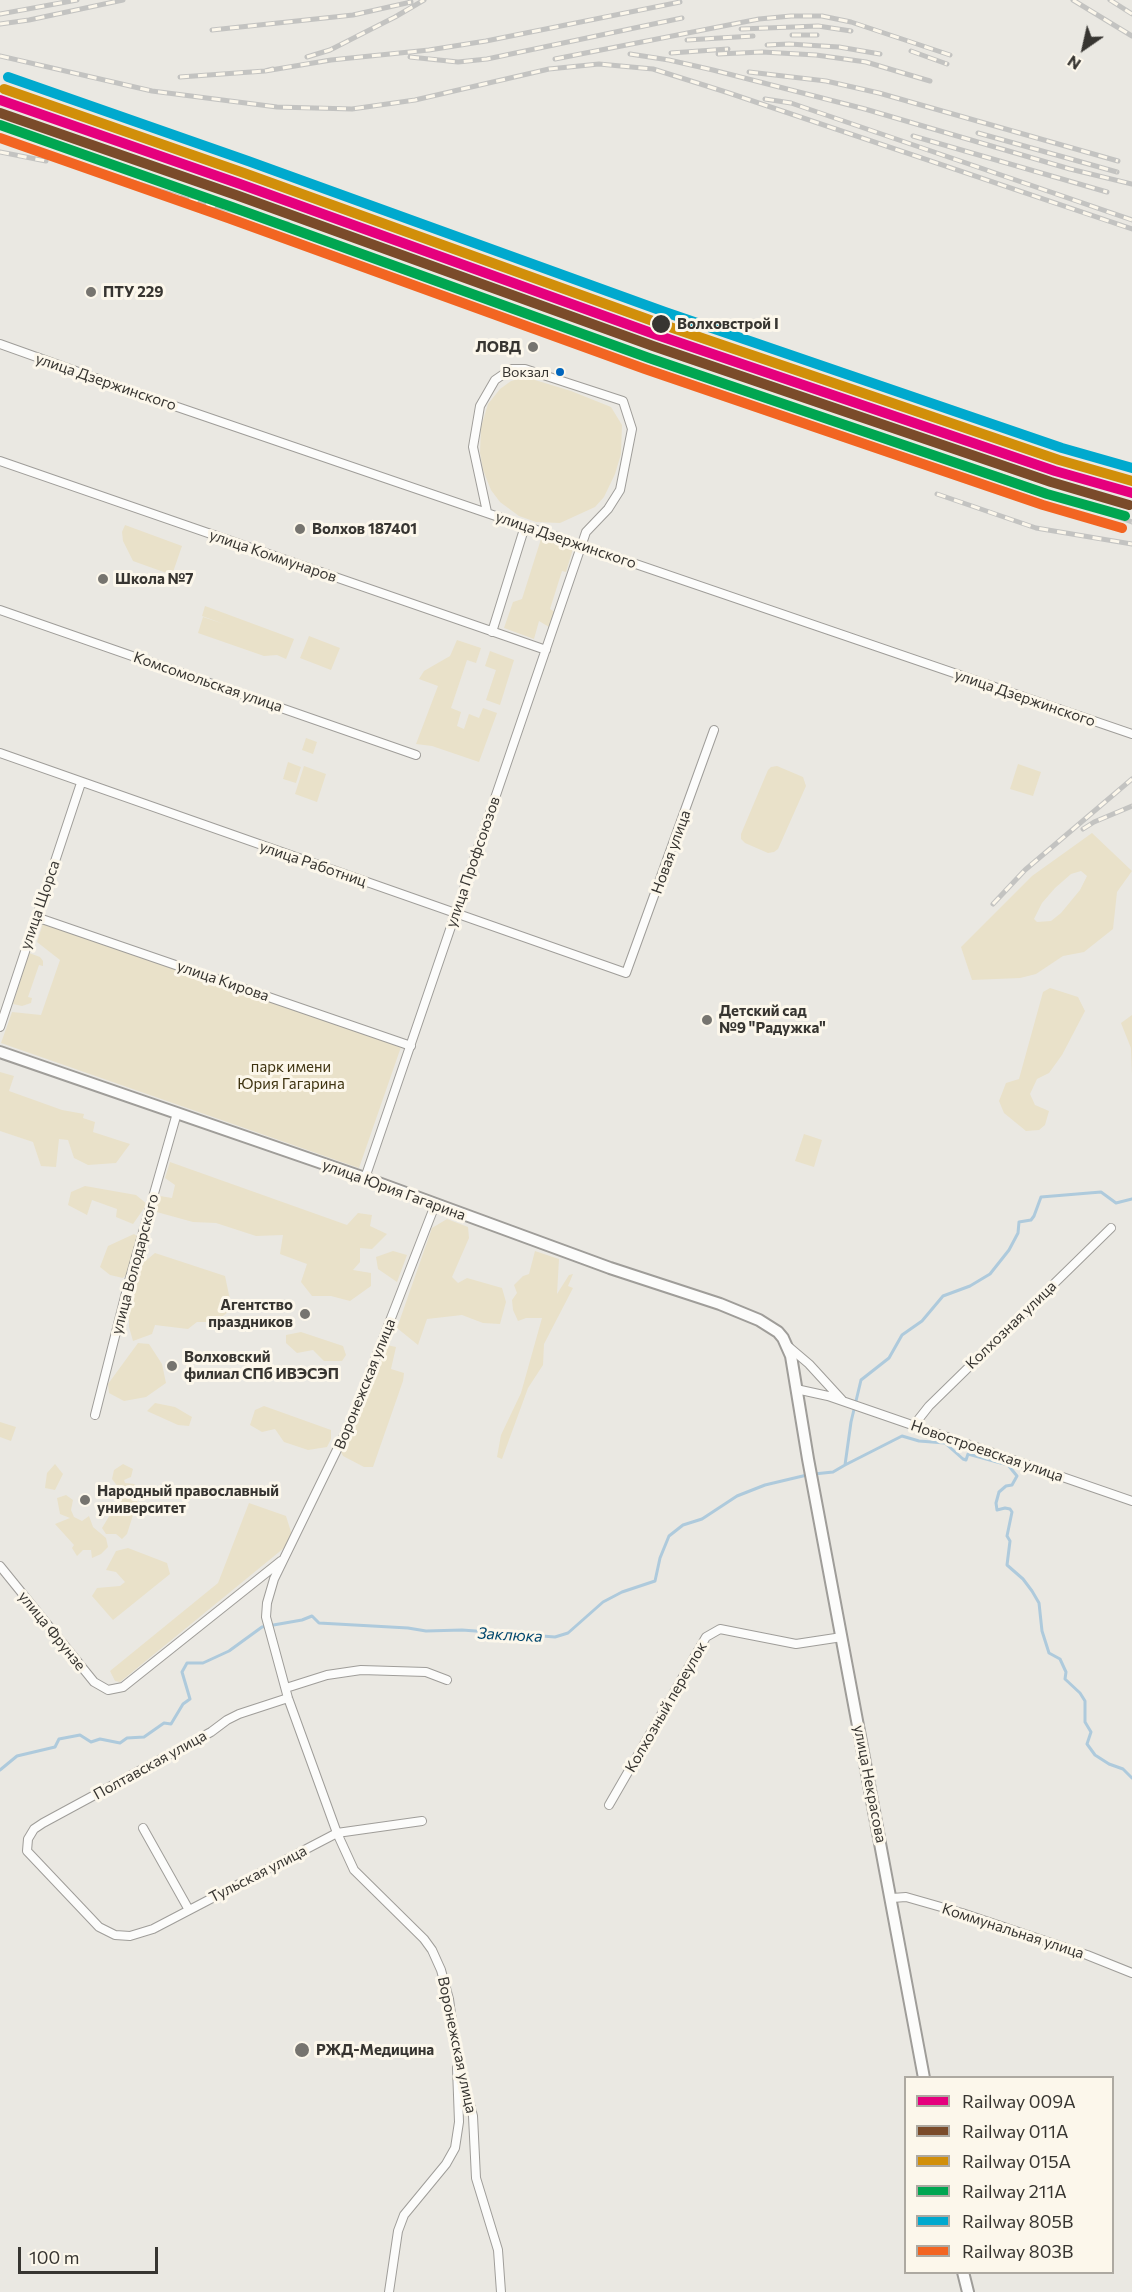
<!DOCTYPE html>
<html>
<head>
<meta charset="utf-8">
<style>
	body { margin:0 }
	#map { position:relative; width:1132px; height:2292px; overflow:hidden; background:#eae8e2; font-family:Commissioner,sans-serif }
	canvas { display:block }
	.legend { position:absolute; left:904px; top:2076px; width:210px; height:198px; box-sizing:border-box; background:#fcf7eb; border:2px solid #ada9a1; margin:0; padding:8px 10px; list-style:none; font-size:18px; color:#373531 }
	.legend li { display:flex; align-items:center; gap:12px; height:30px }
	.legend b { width:30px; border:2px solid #ada9a1 }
	.north { position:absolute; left:1054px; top:18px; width:60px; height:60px; -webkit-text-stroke:4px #fcf7eb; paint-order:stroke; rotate:214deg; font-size:16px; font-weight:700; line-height:24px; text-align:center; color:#373531 }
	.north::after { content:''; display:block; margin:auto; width:21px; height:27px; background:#373531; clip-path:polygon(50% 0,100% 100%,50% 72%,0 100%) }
	.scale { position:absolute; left:18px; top:2247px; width:140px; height:27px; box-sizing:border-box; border:3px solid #373531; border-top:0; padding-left:8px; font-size:18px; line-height:21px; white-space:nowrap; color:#373531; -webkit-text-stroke:4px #fcf7eb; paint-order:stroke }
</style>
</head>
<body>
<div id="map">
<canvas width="1132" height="2292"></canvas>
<ul class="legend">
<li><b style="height:8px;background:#e5007d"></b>Railway 009А</li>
<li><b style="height:8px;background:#7a4b2a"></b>Railway 011А</li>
<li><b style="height:8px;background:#d18f0a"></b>Railway 015А</li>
<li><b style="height:8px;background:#00a651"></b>Railway 211А</li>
<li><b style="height:8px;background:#00a9ce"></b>Railway 805В</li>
<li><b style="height:8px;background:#f26522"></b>Railway 803В</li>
</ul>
<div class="north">N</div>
<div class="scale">100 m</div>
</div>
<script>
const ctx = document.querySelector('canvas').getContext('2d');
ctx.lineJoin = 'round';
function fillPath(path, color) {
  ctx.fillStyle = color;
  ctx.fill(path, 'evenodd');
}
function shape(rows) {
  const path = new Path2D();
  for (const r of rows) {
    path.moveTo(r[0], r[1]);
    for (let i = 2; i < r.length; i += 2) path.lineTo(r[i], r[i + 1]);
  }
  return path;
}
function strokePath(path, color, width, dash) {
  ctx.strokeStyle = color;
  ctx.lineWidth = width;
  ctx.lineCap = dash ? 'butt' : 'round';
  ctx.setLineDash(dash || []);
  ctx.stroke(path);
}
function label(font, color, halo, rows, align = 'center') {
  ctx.font = font + ' Commissioner,sans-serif';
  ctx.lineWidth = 6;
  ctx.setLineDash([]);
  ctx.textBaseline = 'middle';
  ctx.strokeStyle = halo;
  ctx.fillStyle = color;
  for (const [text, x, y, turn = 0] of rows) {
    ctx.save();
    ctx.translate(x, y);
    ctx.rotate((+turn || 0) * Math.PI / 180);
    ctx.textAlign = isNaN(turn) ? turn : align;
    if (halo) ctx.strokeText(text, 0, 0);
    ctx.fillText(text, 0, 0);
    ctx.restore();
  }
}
fillPath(shape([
	[522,378,535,380,571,391,611,407,622,425,621,454,615,474,604,497,595,507,560,523,536,522,519,516,500,502,491,490,483,470,480,453,481,427,488,404,500,389,511,381],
	[125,525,182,546,172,575,133,561,123,541,122,532],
	[541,539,573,549,566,572,562,571,550,609,555,612,549,627,539,621,534,639,504,628,513,602,522,599],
	[205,606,294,639,286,659,277,655,264,656,198,633,203,617,224,624,202,616],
	[309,636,340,648,331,670,300,658],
	[457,640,481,648,476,663,467,660,451,708,461,712,457,726,464,729,469,714,479,718,483,708,497,713,479,762,432,746,416,744,438,686,419,679,424,671,450,656],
	[490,651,514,660,500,705,486,700,496,670,485,666],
	[306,738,317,742,313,754,302,750],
	[288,762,301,767,296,783,283,779],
	[1018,764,1041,772,1033,796,1010,789],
	[304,766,326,774,317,802,295,794],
	[777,766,803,777,806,786,778,849,774,852,768,853,745,843,741,839,741,834,768,770,771,767],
	[1092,833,1132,871,1117,892,1113,929,1084,952,1063,956,1036,974,1020,978,972,980,961,947,1032,876],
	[1081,871,1087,876,1080,890,1061,913,1051,921,1037,922,1034,919,1042,903,1055,888,1071,874],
	[43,923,402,1044,359,1168,1,1043,12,1012,41,1015,60,960,37,942],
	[29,953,40,957,43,961,43,966,39,965,28,997,32,998,31,1003,22,1006,13,1004],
	[1050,988,1078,997,1085,1011,1062,1055,1049,1073,1037,1079,1030,1094,1035,1105,1049,1111,1045,1125,1039,1130,1026,1131,1004,1113,999,1101,1006,1083,1019,1079,1043,992],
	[1132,1015,1132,1075,1131,1048,1121,1023],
	[0,1072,14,1076,9,1091,62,1110,84,1114,83,1118,95,1122,93,1132,130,1144,116,1163,88,1165,74,1158,68,1140,59,1139,56,1167,41,1166,33,1142,0,1131],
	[804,1134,822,1140,814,1167,795,1161],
	[170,1162,347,1225,358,1213,372,1215,370,1226,387,1234,372,1249,360,1248,360,1262,353,1270,371,1273,371,1286,350,1301,331,1296,312,1296,301,1282,307,1264,280,1254,283,1235,256,1236,216,1223,193,1222,153,1211,160,1196,172,1198,175,1185,165,1178],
	[85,1186,136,1195,147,1204,133,1224,116,1217,117,1209,92,1200,87,1215,68,1205,71,1192],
	[447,1219,468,1227,469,1238,452,1277,458,1283,467,1278,502,1288,506,1302,500,1324,483,1323,462,1315,427,1319,418,1345,397,1328,432,1228],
	[134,1234,146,1242,142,1259,123,1278,110,1275,100,1267,108,1246],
	[393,1251,407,1255,397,1282,378,1269,376,1257],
	[535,1251,559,1259,557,1294,569,1275,573,1274,568,1286,573,1288,544,1344,543,1365,528,1388,502,1459,497,1457,501,1435,521,1393,542,1318,526,1318,518,1321,513,1310,512,1300,517,1293,514,1285,523,1276,529,1274],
	[155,1253,225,1276,232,1309,215,1322,197,1322,188,1329,155,1325,152,1334,133,1341,129,1327,129,1293,138,1267],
	[301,1332,343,1346,346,1355,342,1361,324,1361,313,1350,297,1353,286,1343,286,1335],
	[138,1343,149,1344,162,1364,166,1383,146,1397,124,1401,109,1393,108,1384],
	[387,1345,396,1347,391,1369,404,1373,403,1381,373,1467,364,1467,343,1456,341,1452,370,1388],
	[155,1403,175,1407,192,1417,189,1426,178,1425,147,1411],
	[264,1406,331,1430,331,1439,327,1447,308,1450,284,1442,275,1429,262,1432,250,1425,255,1410],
	[0,1422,16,1427,11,1441,0,1437],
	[55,1464,63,1474,55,1490,45,1488,47,1473],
	[123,1464,133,1469,131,1477,124,1480,125,1483,134,1484,141,1490,127,1534,122,1539,116,1534,106,1534,102,1528,116,1505,115,1494,118,1487,112,1479,114,1470],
	[66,1495,73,1500,71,1510,74,1517,82,1521,89,1516,93,1527,106,1538,108,1547,101,1554,92,1558,91,1550,83,1550,77,1556,72,1548,74,1545,55,1524,70,1518,60,1514,57,1498],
	[249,1503,286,1516,292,1535,284,1548,120,1682,115,1681,110,1671,218,1583],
	[128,1548,167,1563,170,1574,113,1620,92,1596,97,1588,120,1586,125,1582,116,1572,106,1570,116,1551]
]), '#e9e1c9');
strokePath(shape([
	[845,1465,902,1436,919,1441,945,1443,963,1459,966,1460,968,1454,1008,1465,1017,1476,1012,1485,1006,1486,999,1492,996,1503,997,1510,1005,1508,1010,1509,1012,1512,1007,1536,1010,1541,1007,1565,1023,1579,1032,1591,1039,1603,1042,1631,1049,1653,1060,1659,1066,1672,1065,1679,1080,1693,1085,1701,1085,1722,1091,1732,1087,1744,1095,1755,1109,1764,1123,1769,1132,1778],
	[814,1474,833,1472,845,1465,851,1422,861,1380,889,1358,902,1335,922,1321,943,1296,970,1286,990,1274,1009,1250,1018,1233,1019,1222,1031,1220,1034,1216,1041,1197,1101,1192,1116,1203,1132,1199],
	[0,1770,17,1756,55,1747,59,1739,80,1735,91,1742,100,1739,120,1743,127,1738,144,1737,164,1723,171,1724,183,1704,190,1699,182,1672,187,1663,203,1663,229,1651,262,1627,302,1620,312,1616,319,1623,408,1628,426,1631,462,1630,555,1637,568,1633,603,1602,622,1592,655,1581,660,1558,669,1536,683,1525,702,1519,737,1496,765,1485,807,1475]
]), '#aecadc', 3);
const street = shape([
	[0,344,157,400,1132,734],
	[0,461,546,650],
	[0,610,416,755],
	[492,632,525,526],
	[0,753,626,973,714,730],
	[36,917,411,1046],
	[0,1027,81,783],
	[365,1178,586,532,608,509,620,490,632,429,623,401,525,369,511,369,495,380,480,406,473,447,487,512],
	[435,1205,351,1421,274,1579,267,1603,266,1617,288,1698,337,1833,354,1870,424,1939,432,1950,441,1970,449,1999,456,2052,473,2116,476,2178,498,2250,501,2292],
	[789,1347,809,1364,842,1400],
	[796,1389,828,1396,1132,1501],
	[95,1415,129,1281,177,1113],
	[914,1425,929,1406,1111,1228],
	[0,1566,94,1682,108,1690,123,1687,281,1561],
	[286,1688,327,1675,361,1670,426,1672,447,1680],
	[288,1698,239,1714,227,1720,211,1732,43,1823,34,1829,28,1839,27,1851,99,1927,115,1935,130,1936,153,1929,337,1833,422,1821],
	[609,1805,706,1637,720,1629,796,1644,842,1637],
	[143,1828,189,1910],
	[892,1898,906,1897,962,1913,1087,1955,1132,1973],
	[389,2292,398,2231,404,2215,446,2164,455,2148,459,2122,457,2068]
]);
const secondary = shape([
	[0,1052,365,1178,610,1268,720,1304,759,1320,778,1332,783,1338,791,1356,808,1459,924,2078],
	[963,2272,968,2292]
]);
strokePath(street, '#9f9d99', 10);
strokePath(secondary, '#9f9d99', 14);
strokePath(street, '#fcfcfb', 8);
strokePath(secondary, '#fcfcfb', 10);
const rail = shape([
	[1073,0,1132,36],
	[1110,0,1132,14],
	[0,14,77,0],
	[0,24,29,20,123,0],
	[741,29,818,26,851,31],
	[212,30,353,15,411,2],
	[792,35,817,35],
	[687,40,753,36],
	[767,45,789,44,839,47,880,54],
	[911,51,947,64],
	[671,53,728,49],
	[630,54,669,60,713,70,865,109,1070,169,1132,184],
	[718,54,762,52,816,55,866,62,930,81],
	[0,56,152,91,277,107,352,109,415,100,549,69,599,64,653,69,729,93,1132,229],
	[307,57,330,50,395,17,424,0],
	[410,57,458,62,487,59,682,18],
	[555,59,759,19,791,16,822,16,851,22,950,55],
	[265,71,331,60,429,50,486,41,680,2],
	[749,72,826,81,879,93,1118,161],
	[180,77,265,71,273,69],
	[765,99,791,103,1132,220],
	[978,133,1117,172],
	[913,136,1107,192],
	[0,140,186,199,288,224],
	[0,152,46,161],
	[996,474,1132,522],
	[937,494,1036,528,1132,544],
	[1083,829,1094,822,1132,806],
	[993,904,1025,870,1132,779]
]);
strokePath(rail, '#c3c3c1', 5);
strokePath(rail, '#fcf7eb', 3, [9]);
strokePath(shape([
	[0,100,240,184,657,335,1055,471,1132,493]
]), '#e5007d', 10);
strokePath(shape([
	[0,113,236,195,653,346,1051,482,1129,505]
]), '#7a4b2a', 10);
strokePath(shape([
	[4,89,244,173,661,324,1059,460,1132,481]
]), '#d18f0a', 10);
strokePath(shape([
	[0,125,232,207,649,358,1047,494,1125,516]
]), '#00a651', 10);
strokePath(shape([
	[8,77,248,161,665,312,1062,448,1132,468]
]), '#00a9ce', 10);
strokePath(shape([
	[0,138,228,218,645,369,1043,505,1122,528]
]), '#f26522', 10);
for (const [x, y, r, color] of [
	[91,292,6,"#76746f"],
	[661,324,10,"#373531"],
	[533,347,6,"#76746f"],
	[560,372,5,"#0065bd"],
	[300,529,6,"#76746f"],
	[103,579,6,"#76746f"],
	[707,1020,6,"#76746f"],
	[305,1314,6,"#76746f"],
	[172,1366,6,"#76746f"],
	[85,1500,6,"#76746f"],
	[302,2050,8,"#76746f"]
]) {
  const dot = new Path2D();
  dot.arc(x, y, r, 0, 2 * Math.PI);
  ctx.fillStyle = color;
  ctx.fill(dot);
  strokePath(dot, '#fcf7eb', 2);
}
label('14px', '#373531', '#fcf7eb', [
	["Вокзал",549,372]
], 'right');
label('bold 15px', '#373531', '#fcf7eb', [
	["ПТУ 229",103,292],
	["ЛОВД",521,347,"right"],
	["Волхов 187401",312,529],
	["Школа №7",115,579],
	["Детский cад",719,1011],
	["№9 \"Радужка\"",719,1028],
	["Агентство",293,1305,"right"],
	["праздников",293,1322,"right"],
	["Волховский",184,1357],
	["филиал СПб ИВЭСЭП",184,1374],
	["Народный православный",97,1491],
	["университет",97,1508],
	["РЖД-Медицина",316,2050]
], 'left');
label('bold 15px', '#373531', '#fcf7eb', [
	["Волховстрой I",677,324]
], 'left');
label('15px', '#373531', '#fcf7eb', [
	["улица Дзержинского",106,382,19],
	["улица Дзержинского",566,540,19],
	["улица Коммунаров",273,556,19],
	["Комсомольская улица",208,682,19],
	["улица Дзержинского",1025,698,19],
	["Новая улица",671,852,-70],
	["улица Профсоюзов",473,862,-71],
	["улица Работниц",313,864,19],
	["улица Щорса",40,905,-71],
	["улица Кирова",223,981,19],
	["улица Юрия Гагарина",394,1190,20],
	["улица Володарского",135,1264,-75],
	["Колхозная улица",1011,1325,-44],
	["Воронежская улица",365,1384,-68],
	["Новостроевская улица",987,1451,19],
	["улица Фрунзе",52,1631,51],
	["Колхозный переулок",666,1707,-60],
	["Полтавская улица",150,1765,-29],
	["улица Некрасова",870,1784,79],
	["Тульская улица",258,1874,-27],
	["Коммунальная улица",1013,1931,18],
	["Воронежская улица",457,2045,78]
]);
label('15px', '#3e3310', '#fcf7eb', [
	["парк имени",291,1067],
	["Юрия Гагарина",291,1084]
]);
label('italic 16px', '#00476d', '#fcf7eb', [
	["Заклюка",510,1635,3]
]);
</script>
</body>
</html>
